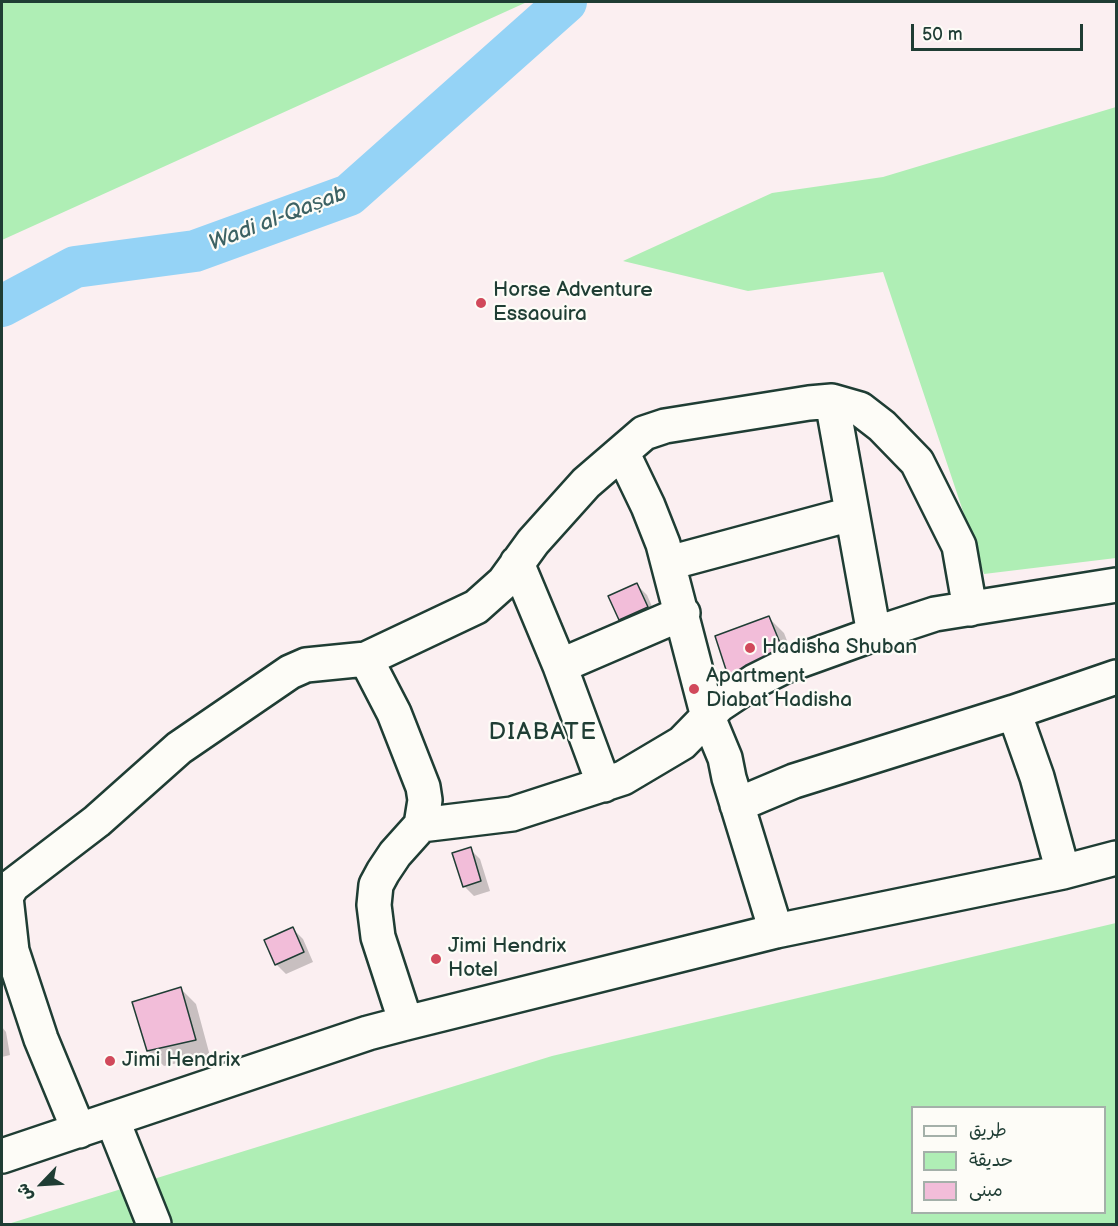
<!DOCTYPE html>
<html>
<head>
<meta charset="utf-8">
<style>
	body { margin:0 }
	#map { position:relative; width:1118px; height:1226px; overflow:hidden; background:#fbeff1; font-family:"Balsamiq Sans","Playpen Sans Arabic",sans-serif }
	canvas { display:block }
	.frame { position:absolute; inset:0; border:3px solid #1f3d34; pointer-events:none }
	.legend { position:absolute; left:911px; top:1106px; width:195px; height:108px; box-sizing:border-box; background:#fdfcf7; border:2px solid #a4b0a9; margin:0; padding:8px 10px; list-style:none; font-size:18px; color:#1f3d34 }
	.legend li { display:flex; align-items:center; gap:12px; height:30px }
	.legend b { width:30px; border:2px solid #a4b0a9 }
	.north { position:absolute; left:12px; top:1154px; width:60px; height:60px; -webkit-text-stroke:4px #fdfcf7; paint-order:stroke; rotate:245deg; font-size:16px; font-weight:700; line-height:24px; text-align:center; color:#1f3d34 }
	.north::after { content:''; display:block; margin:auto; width:21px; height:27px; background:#1f3d34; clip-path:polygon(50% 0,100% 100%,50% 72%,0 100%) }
	.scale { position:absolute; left:911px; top:24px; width:172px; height:27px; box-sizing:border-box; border:3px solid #1f3d34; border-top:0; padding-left:8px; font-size:18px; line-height:21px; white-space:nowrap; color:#1f3d34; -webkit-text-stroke:4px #fdfcf7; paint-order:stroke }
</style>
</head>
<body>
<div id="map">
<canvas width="1118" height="1226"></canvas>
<div class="frame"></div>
<ul class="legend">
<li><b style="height:8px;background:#fdfcf7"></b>طريق</li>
<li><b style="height:16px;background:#afeeb5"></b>حديقة</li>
<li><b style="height:16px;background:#f2bdd9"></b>مبنى</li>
</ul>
<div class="north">ش</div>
<div class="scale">50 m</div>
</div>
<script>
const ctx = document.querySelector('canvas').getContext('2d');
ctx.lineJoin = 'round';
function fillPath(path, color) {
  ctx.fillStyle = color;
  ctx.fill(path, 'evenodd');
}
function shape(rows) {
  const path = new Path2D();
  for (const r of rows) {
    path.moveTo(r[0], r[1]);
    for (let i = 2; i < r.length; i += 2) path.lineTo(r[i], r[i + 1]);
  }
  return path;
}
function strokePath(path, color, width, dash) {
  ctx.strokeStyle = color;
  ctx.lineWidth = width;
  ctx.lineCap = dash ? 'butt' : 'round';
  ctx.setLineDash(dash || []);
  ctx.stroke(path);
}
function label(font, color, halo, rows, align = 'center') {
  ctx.font = font + ' "Balsamiq Sans",sans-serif';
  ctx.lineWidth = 4.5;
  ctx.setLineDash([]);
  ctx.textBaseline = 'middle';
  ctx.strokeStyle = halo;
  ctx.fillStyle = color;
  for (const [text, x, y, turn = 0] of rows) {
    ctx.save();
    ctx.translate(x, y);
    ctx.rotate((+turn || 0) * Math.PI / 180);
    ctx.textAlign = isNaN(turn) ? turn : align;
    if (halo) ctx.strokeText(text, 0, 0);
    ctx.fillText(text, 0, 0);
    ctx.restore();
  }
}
fillPath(shape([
	[2,2,527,2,2,240],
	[1116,107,1116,558,984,574,883,272,748,291,623,261,772,193,883,177],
	[1116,923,1116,1224,8,1224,552,1056],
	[912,1108,1104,1108,1104,1212,912,1212]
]), '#afeeb5');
fillPath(shape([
	[637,585,647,595,657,618,630,629,620,619],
	[769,618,784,633,801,676,746,696],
	[470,849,480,859,490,891,474,896,464,886],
	[293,929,303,939,313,962,286,974,276,964],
	[181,989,196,1004,210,1056,164,1066,148,1051],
	[2,1027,6,1032,10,1055,2,1057]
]), '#0003');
strokePath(shape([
	[2,306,75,267,195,251,349,195,566,2]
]), '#95d3f6', 42);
const building = shape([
	[637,583,648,607,619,620,608,596,637,583],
	[769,616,787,660,730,682,715,636,769,616],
	[471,847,481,881,463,887,452,853,471,847],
	[293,927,304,952,275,965,264,940,293,927],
	[181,987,196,1040,147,1051,132,1002,181,987]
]);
fillPath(building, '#f2bdd9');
strokePath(building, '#1f3d34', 1.5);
const minor = shape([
	[832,401,874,634],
	[623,454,648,506,663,544,708,717,725,758,729,778,776,931],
	[517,563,560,666,604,785],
	[669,563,851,514],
	[366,659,394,713,423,787,425,800,421,825,395,854,383,872,376,885,374,905,378,937,406,1023],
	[560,666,683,613],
	[1014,712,1116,677],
	[737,805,794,781,1014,712,1037,777,1063,872],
	[421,825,512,814,623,778,682,743,719,705,755,681,785,666,874,634,935,614,1116,585],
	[112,1119,154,1224],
	[79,1131,41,1039,12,951,6,897,12,886,97,821,179,748,290,672,306,665,366,659,476,607,504,582,533,542,586,483,644,433,665,426,809,403,832,401,860,409,882,426,917,462,959,546,970,609],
	[2,1156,368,1033,406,1023,776,931,1063,872,1116,858]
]);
strokePath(minor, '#1f3d34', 38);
strokePath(minor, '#fdfcf7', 33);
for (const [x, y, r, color] of [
	[481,303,6,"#d1495b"],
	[750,648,6,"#d1495b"],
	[694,689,6,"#d1495b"],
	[436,959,6,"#d1495b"],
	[110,1061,6,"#d1495b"]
]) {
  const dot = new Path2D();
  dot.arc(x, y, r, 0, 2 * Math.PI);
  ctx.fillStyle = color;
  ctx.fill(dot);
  strokePath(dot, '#fdfcf7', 2);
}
label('21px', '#1f3d34', '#fdfcf7', [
	["Horse Adventure",493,291],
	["Essaouira",493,315],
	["Hadisha Shuban",762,648],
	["Apartment",706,677],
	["Diabat Hadisha",706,701],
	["Jimi Hendrix",448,947],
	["Hotel",448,971],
	["Jimi Hendrix",122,1061]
], 'left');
label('italic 22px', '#3c6264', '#fdfcf7', [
	["Wadi al-Qaṣab",278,219,-21]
]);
ctx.letterSpacing = '1.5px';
label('24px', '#1f3d34', '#fdfcf7', [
	["DIABATE",543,733]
]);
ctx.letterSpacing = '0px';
</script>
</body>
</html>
